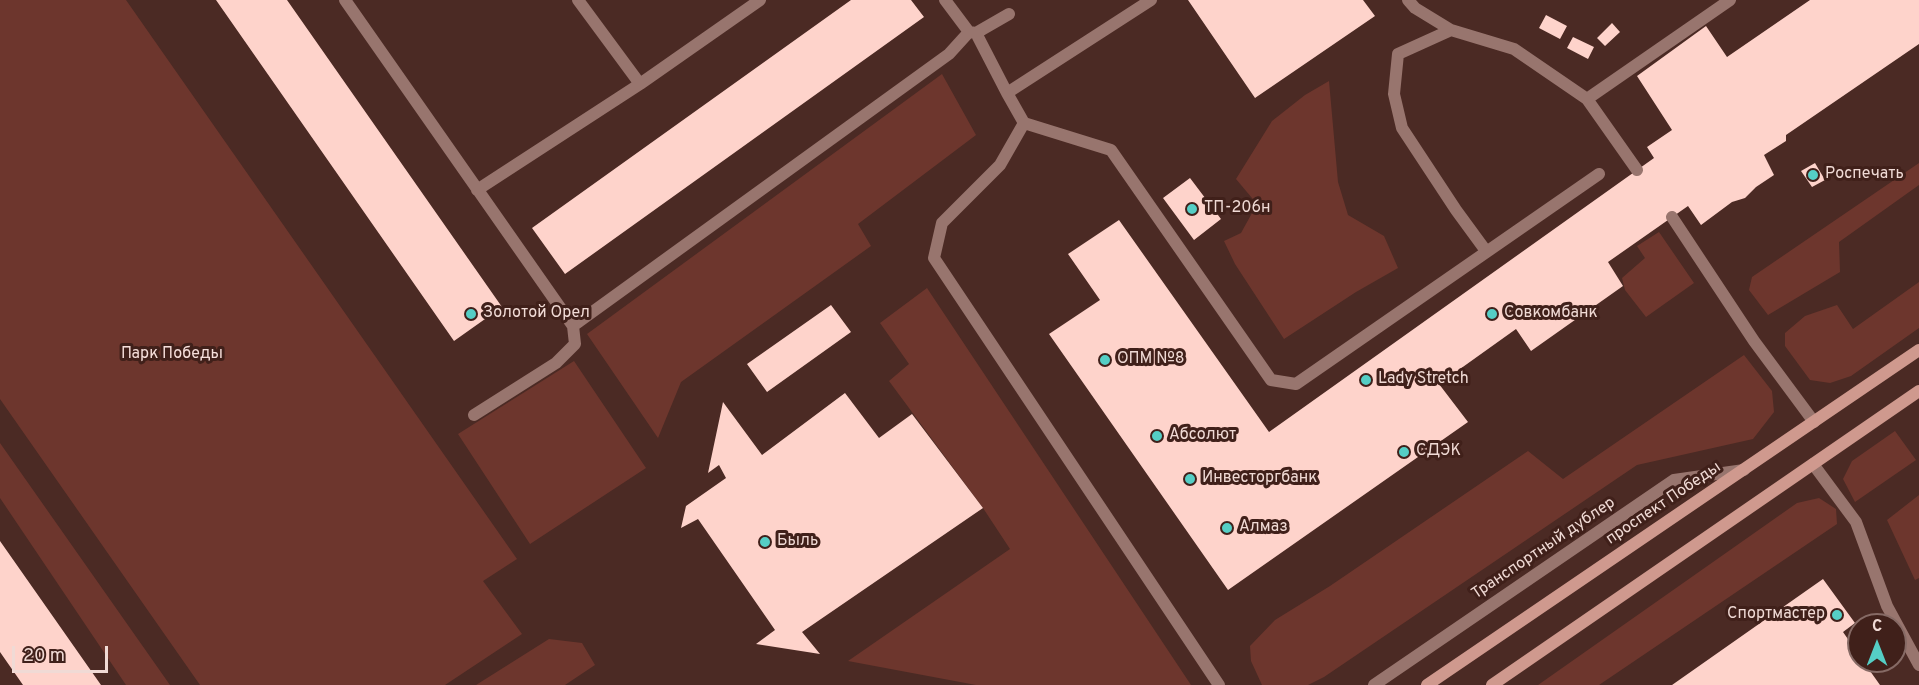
<!DOCTYPE html>
<html>
<head>
<meta charset="utf-8">
<style>
	body { margin:0 }
	#map { position:relative; width:1919px; height:685px; overflow:hidden; background:#4b2a24; font-family:Overpass,sans-serif }
	canvas { display:block }
	.north { position:absolute; left:1847px; top:613px; width:60px; height:60px; box-sizing:border-box; background:#40201a; border:2px solid #866a65; border-radius:50%; rotate:0deg; font-size:16px; font-weight:700; line-height:24px; text-align:center; color:#f0dad5 }
	.north::after { content:''; display:block; margin:auto; width:21px; height:27px; background:#55cec5; clip-path:polygon(50% 0,100% 100%,50% 72%,0 100%) }
	.scale { position:absolute; left:12px; top:646px; width:96px; height:27px; box-sizing:border-box; border:3px solid #f0dad5; border-top:0; padding-left:8px; font-size:18px; line-height:21px; white-space:nowrap; color:#f0dad5; -webkit-text-stroke:4px #40201a; paint-order:stroke }
</style>
</head>
<body>
<div id="map">
<canvas width="1919" height="685"></canvas>
<div class="north">С</div>
<div class="scale">20 m</div>
</div>
<script>
const ctx = document.querySelector('canvas').getContext('2d');
ctx.lineJoin = 'round';
function fillPath(path, color) {
  ctx.fillStyle = color;
  ctx.fill(path, 'evenodd');
}
function shape(rows) {
  const path = new Path2D();
  for (const r of rows) {
    path.moveTo(r[0], r[1]);
    for (let i = 2; i < r.length; i += 2) path.lineTo(r[i], r[i + 1]);
  }
  return path;
}
function strokePath(path, color, width, dash) {
  ctx.strokeStyle = color;
  ctx.lineWidth = width;
  ctx.lineCap = dash ? 'butt' : 'round';
  ctx.setLineDash(dash || []);
  ctx.stroke(path);
}
function label(font, color, halo, rows, align = 'center') {
  ctx.font = font + ' Overpass,sans-serif';
  ctx.lineWidth = 6;
  ctx.setLineDash([]);
  ctx.textBaseline = 'middle';
  ctx.strokeStyle = halo;
  ctx.fillStyle = color;
  for (const [text, x, y, turn = 0] of rows) {
    ctx.save();
    ctx.translate(x, y);
    ctx.rotate((+turn || 0) * Math.PI / 180);
    ctx.textAlign = isNaN(turn) ? turn : align;
    if (halo) ctx.strokeText(text, 0, 0);
    ctx.fillText(text, 0, 0);
    ctx.restore();
  }
}
fillPath(shape([
	[0,0,126,0,517,559,483,581,522,634,445,685,200,685,0,399],
	[942,74,976,135,858,224,871,246,681,382,658,438,587,334],
	[1329,81,1338,182,1348,215,1384,236,1398,268,1356,292,1284,339,1235,264,1224,241,1241,233,1257,204,1236,179,1272,121,1305,95],
	[1919,163,1919,185,1839,242,1840,272,1768,315,1749,290,1752,277],
	[1659,232,1694,283,1646,317,1625,290,1622,278,1645,258,1637,246],
	[1919,282,1919,328,1851,376,1830,383,1810,380,1785,346,1785,333,1805,316,1837,305,1853,329],
	[927,288,1191,685,976,685,848,661,1010,549,983,508,889,381,909,364,880,323],
	[1744,355,1772,391,1774,412,1753,439,1637,465,1324,677,1308,685,1262,685,1251,661,1250,646,1275,620,1330,586,1528,451,1563,479],
	[574,361,646,468,530,544,458,434],
	[1895,431,1916,460,1855,502,1843,479,1852,461],
	[0,443,170,685,126,685,0,498],
	[1919,495,1919,578,1915,580,1887,520],
	[1819,498,1836,509,1837,524,1599,685,1538,685,1797,503],
	[549,639,582,643,595,665,565,685,476,685]
]), '#6d362d');
fillPath(shape([
	[216,0,287,0,502,307,454,341],
	[851,0,911,0,924,17,565,274,532,228],
	[1188,0,1363,0,1375,16,1255,98],
	[1810,0,1919,0,1919,44,1786,135,1786,141,1764,155,1774,175,1756,187,1745,198,1732,202,1701,225,1688,206,1608,262,1623,286,1531,351,1516,329,1439,384,1468,422,1228,590,1049,334,1100,300,1068,254,1119,220,1269,432,1654,158,1647,147,1672,130,1637,76,1706,26,1727,57],
	[1546,15,1567,26,1560,39,1539,28],
	[1612,23,1620,32,1605,46,1597,38],
	[1573,37,1594,47,1588,59,1567,48],
	[1815,163,1825,180,1812,187,1801,171],
	[1190,178,1221,219,1194,240,1163,198],
	[831,305,851,332,767,392,747,364],
	[845,393,879,438,912,414,983,508,802,632,820,654,756,644,775,630,698,519,681,528,686,506,726,478,719,465,708,473,723,402,762,455],
	[0,541,101,685,23,685,0,652],
	[1823,579,1855,623,1843,632,1859,655,1859,661,1863,661,1880,685,1672,685]
]), '#fed3cb');
strokePath(shape([
	[345,0,573,326,949,54,969,32],
	[578,0,640,84],
	[945,0,969,32,976,33,1007,93],
	[1151,0,1007,93,1024,123,1000,165,942,223,934,258,1219,685],
	[1408,0,1415,8,1451,30,1514,49,1587,99,1637,170],
	[1451,30,1398,54,1394,94,1402,128,1456,210,1486,251],
	[976,33,1009,14],
	[1587,99,1730,0],
	[1024,123,1111,150,1271,380,1296,384,1599,174],
	[477,190,640,84,760,0],
	[1672,217,1754,341,1814,422],
	[474,415,556,363,575,344,573,326],
	[1813,464,1856,522,1887,606,1919,665],
	[1374,685,1674,480,1744,470]
]), '#98756e', 12);
strokePath(shape([
	[1427,685,1919,350],
	[1492,685,1919,391]
]), '#cf998e', 12);
for (const [x, y, r, color] of [
	[1813,175,6,"#55cec5"],
	[1192,209,6,"#55cec5"],
	[471,314,6,"#55cec5"],
	[1492,314,6,"#55cec5"],
	[1105,360,6,"#55cec5"],
	[1366,380,6,"#55cec5"],
	[1157,436,6,"#55cec5"],
	[1404,452,6,"#55cec5"],
	[1190,479,6,"#55cec5"],
	[1227,528,6,"#55cec5"],
	[765,542,6,"#55cec5"],
	[1837,615,6,"#55cec5"]
]) {
  const dot = new Path2D();
  dot.arc(x, y, r, 0, 2 * Math.PI);
  ctx.fillStyle = color;
  ctx.fill(dot);
  strokePath(dot, '#40201a', 2);
}
label('16px', '#f0dad5', '#40201a', [
	["Роспечать",1825,175],
	["ТП-206н",1204,209],
	["Золотой Орел",483,314],
	["Совкомбанк",1504,314],
	["ОПМ №8",1117,360],
	["Lady Stretch",1378,380],
	["Абсолют",1169,436],
	["СДЭК",1416,452],
	["Инвесторгбанк",1202,479],
	["Алмаз",1239,528],
	["Быль",777,542],
	["Спортмастер",1825,615,"right"]
], 'left');
label('16px', '#f5deda', '#40201a', [
	["Парк Победы",172,355]
]);
label('16px', '#f0dad5', '#40201a', [
	["проспект Победы",1664,504,-34],
	["Транспортный дублер",1544,549,-34]
]);
</script>
</body>
</html>
